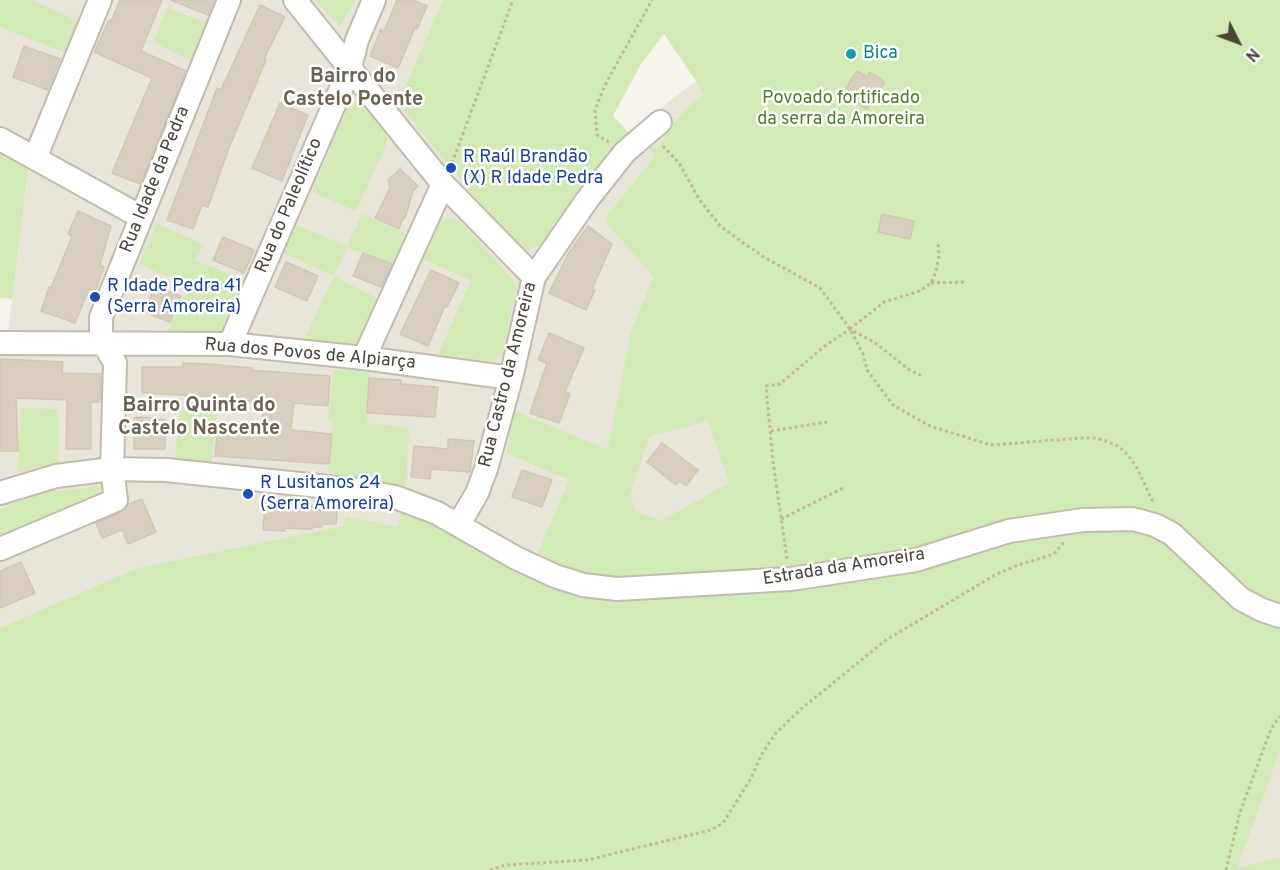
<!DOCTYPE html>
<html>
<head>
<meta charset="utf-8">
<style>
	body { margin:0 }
	#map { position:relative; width:1280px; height:870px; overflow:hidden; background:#f6f3ec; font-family:Overpass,sans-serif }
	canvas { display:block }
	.north { position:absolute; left:1208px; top:12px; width:60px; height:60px; -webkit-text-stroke:4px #fff; paint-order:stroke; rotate:132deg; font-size:16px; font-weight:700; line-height:24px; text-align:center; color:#4b4439 }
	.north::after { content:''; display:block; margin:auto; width:21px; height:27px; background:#4b4439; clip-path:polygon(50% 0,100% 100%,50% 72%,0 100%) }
</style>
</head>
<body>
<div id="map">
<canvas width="1280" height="870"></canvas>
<div class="north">N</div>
</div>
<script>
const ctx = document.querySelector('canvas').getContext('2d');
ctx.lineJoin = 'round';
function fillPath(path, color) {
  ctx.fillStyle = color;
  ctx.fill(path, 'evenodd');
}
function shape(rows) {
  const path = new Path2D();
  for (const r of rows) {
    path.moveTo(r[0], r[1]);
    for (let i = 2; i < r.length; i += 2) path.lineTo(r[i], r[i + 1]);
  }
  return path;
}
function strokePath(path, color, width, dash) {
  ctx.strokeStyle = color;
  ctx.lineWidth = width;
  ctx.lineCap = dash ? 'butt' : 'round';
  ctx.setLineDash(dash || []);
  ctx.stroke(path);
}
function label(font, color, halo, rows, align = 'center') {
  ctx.font = font + ' Overpass,sans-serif';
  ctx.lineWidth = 5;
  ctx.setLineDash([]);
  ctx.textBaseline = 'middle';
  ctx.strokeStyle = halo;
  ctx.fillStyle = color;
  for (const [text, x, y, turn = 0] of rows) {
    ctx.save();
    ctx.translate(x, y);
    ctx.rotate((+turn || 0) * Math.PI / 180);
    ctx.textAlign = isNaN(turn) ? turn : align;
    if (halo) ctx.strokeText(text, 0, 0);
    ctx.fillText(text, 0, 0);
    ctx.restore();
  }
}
fillPath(shape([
	[0,0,443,0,398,103,514,245,653,114,696,81,703,95,690,105,663,132,664,140,657,148,648,147,654,157,605,218,608,225,653,277,631,331,649,437,708,421,767,592,589,599,528,573,397,527,362,519,345,526,137,568,0,628,0,335,8,332,28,170,27,165,0,153],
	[1280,730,1280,858,1236,870,1263,772]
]), '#eae5da');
fillPath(shape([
	[0,0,32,0,79,22,66,53,0,27],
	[315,0,356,0,340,26],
	[443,0,1280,0,1280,750,1237,869,1280,857,1280,870,0,870,0,628,137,568,344,526,346,517,362,519,397,527,403,510,528,573,589,599,767,592,759,569,630,582,574,572,537,555,569,480,506,453,515,411,608,450,631,331,653,277,608,225,605,218,654,157,648,147,657,148,664,140,663,132,690,105,703,95,696,81,664,34,641,64,613,116,630,134,545,243,526,251,514,246,398,103],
	[708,421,729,483,661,521,636,511,630,495,649,437],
	[167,8,213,25,198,64,153,42],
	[357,102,368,104,388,140,356,211,312,192,349,104],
	[0,153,27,165,28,170,12,299,0,298],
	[362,214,406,234,392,264,347,247,334,276,377,298,363,339,355,346,303,342,334,276,283,253,296,225,347,246],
	[451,218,460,221,514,281,516,287,503,354,494,361,438,355,471,280,421,259,443,220],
	[157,223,204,245,195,260,244,280,222,334,166,334,189,286,139,264],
	[333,370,370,370,367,423,409,428,406,487,328,472,333,422,328,420],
	[20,408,58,409,58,463,18,472],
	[180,410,217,410,212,463,175,459],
	[101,486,102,495,0,535,0,509,41,493]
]), '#d2eab5');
const building = shape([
	[120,0,162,0,141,51,186,71,140,184,112,173,152,78,94,52,109,20,111,21,120,0],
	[171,0,214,0,208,15,171,0],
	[397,0,412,0,427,6,417,29,415,28,398,68,370,56,381,29,384,31,397,0],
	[260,5,285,17,264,59,266,60,229,148,208,207,202,205,193,229,167,220,217,88,221,90,260,5],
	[24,46,60,59,48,90,13,77,24,46],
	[857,71,867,77,870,72,885,82,867,109,852,100,856,94,846,88,857,71],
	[280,103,308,115,282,181,252,168,280,103],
	[400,169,418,186,413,191,405,218,403,218,399,229,375,218,390,188,388,180,400,169],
	[78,211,111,226,100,265,104,267,95,291,89,289,75,323,41,311,49,287,51,288,72,236,68,234,78,211],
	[882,214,914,221,910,239,878,232,882,214],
	[588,226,612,244,592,289,595,290,586,310,549,293,568,254,588,226],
	[223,237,254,250,244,273,213,260,223,237],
	[363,253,392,264,381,287,353,276,363,253],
	[286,262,318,276,307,301,275,287,286,262],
	[431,270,459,283,447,307,445,306,428,346,400,334,431,270],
	[155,286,181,296,170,322,144,312,155,286],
	[549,333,584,348,565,392,570,394,559,423,530,413,547,363,538,360,549,333],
	[0,359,63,362,62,373,101,374,100,402,91,402,91,449,66,449,67,400,16,398,18,451,0,451,0,359],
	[183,363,209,364,252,368,251,370,330,376,328,406,294,403,291,430,332,434,329,464,215,456,218,425,261,429,264,403,220,399,221,397,142,393,142,367,183,367,183,363],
	[369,378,401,380,401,384,438,387,435,417,367,413,369,378],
	[141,417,166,420,165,449,134,449,134,418,141,417],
	[448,439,474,441,470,472,431,469,430,479,411,477,414,446,448,449,448,439],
	[662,443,698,470,686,486,679,481,676,485,647,462,662,443],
	[522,470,552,480,542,507,512,497,522,470],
	[142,499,156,532,128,544,122,530,102,538,96,523,121,512,128,504,142,499],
	[265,504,337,507,336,524,322,524,322,527,312,527,312,529,285,528,285,531,263,530,265,504],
	[21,562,35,593,0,608,0,571,21,562]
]);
fillPath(building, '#d8cfc1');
strokePath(building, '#d3c7b4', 1.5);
const minor = shape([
	[295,0,443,184,534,277],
	[0,139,141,217],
	[35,158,100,0],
	[0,343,230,344,364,358,511,378],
	[230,344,350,68,357,40,374,0],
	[364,358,443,184],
	[0,493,56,476,112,469,166,470,357,490,395,497,437,513,516,558,555,576,583,585,617,589,791,579,916,560,1009,531,1083,520,1133,519,1155,525,1172,534,1241,599,1262,610,1280,616],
	[459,524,477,493,486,469,511,378,534,277,587,200,625,152,660,122],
	[0,549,116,500,112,469,115,363,104,344,101,333,101,317,229,0]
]);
strokePath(minor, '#c2bbae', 26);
strokePath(shape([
	[609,142,597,135,595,110,605,85,652,0],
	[663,146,679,163,699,199,721,227,762,256,820,288,850,329,863,354,867,370,893,405,930,426,991,445,1081,438,1095,438,1106,441,1118,446,1128,455,1137,468,1154,504],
	[452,163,513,0],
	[931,283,967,282],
	[850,329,884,302,920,291,931,283,936,272,939,256,938,241],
	[771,431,827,422],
	[781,519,843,488],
	[787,559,773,462,766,386,780,384,826,345,850,329,877,344,908,369,922,376],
	[490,870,506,865,587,860,711,830,723,823,750,780,763,752,776,733,801,709,886,640,995,575,1018,565,1054,554,1064,542],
	[1226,870,1240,812,1271,729,1280,716]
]), '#c4b79f', 3, [3, 3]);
strokePath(minor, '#fff', 22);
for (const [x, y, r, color] of [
	[851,54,6,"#0f9aa8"],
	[451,168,6,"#1a4fb4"],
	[95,297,6,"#1a4fb4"],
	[248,494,6,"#1a4fb4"]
]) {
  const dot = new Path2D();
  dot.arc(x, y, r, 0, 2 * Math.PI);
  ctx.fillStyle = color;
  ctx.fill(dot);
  strokePath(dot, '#fff', 2);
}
label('18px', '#0d838f', '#fff', [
	["Bica",863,54]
], 'left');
label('18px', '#4a7f2a', '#fff', [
	["Povoado fortificado",841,99],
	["da serra da Amoreira",841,120]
]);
label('18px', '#164399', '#fff', [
	["R Raúl Brandão",463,158],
	["(X) R Idade Pedra",463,179],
	["R Idade Pedra 41",107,287],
	["(Serra Amoreira)",107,308],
	["R Lusitanos 24",260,484],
	["(Serra Amoreira)",260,505]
], 'left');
label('18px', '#4b4439', '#fff', [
	["Rua Idade da Pedra",156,180,-68],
	["Rua do Paleolítico",290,206,-67],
	["Rua dos Povos de Alpiarça",310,355,5],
	["Rua Castro da Amoreira",509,375,-76],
	["Estrada da Amoreira",844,568,-9]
]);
label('bold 20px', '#6e6250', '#fff', [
	["Bairro do",353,78],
	["Castelo Poente",353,101],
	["Bairro Quinta do",199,407],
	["Castelo Nascente",199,430]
]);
</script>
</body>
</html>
